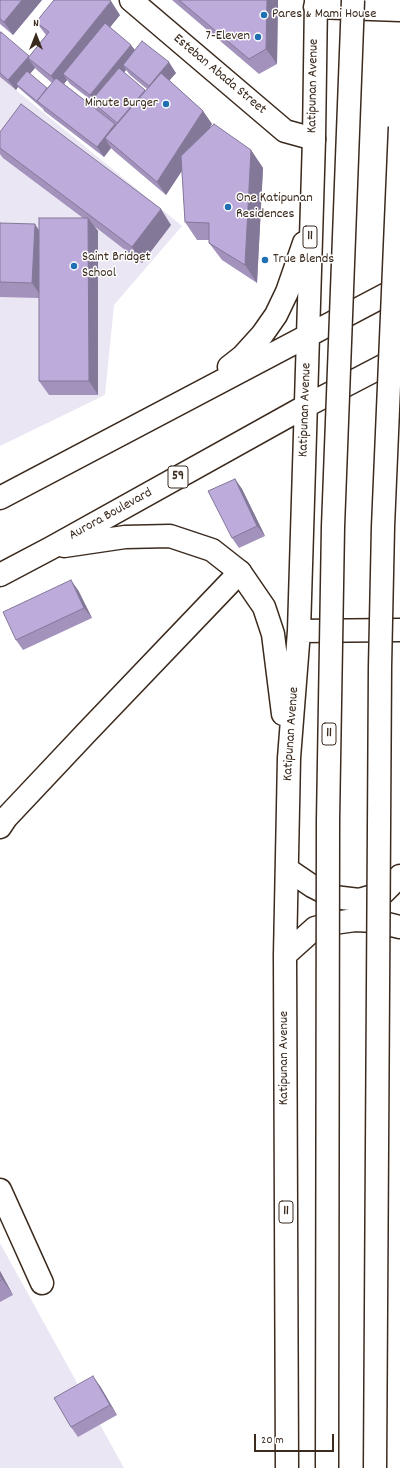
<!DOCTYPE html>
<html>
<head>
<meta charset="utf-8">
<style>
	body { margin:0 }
	#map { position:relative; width:400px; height:1468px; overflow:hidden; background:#fff; font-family:Dekko,sans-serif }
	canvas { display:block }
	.north { position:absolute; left:16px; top:16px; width:40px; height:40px; -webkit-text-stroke:3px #fff; paint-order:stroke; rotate:0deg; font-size:11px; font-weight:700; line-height:16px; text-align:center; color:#3b2a1e }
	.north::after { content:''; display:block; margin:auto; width:14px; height:18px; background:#3b2a1e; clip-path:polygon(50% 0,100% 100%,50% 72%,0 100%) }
	.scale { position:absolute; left:254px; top:1434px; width:80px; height:18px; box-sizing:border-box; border:2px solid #3b2a1e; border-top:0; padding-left:5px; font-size:12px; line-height:14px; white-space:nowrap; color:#3b2a1e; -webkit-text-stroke:3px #fff; paint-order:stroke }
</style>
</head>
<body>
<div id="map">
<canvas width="400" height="1468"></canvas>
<div class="north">N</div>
<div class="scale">20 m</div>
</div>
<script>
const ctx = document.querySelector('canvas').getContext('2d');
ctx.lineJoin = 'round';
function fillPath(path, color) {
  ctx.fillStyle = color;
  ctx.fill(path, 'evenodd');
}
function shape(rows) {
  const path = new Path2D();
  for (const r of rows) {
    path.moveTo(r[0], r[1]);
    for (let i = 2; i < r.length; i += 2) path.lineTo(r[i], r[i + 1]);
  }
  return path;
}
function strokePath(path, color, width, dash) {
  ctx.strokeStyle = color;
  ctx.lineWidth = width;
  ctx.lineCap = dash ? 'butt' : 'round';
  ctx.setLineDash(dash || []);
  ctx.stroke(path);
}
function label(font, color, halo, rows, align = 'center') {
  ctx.font = font + ' Dekko,sans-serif';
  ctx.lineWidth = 3;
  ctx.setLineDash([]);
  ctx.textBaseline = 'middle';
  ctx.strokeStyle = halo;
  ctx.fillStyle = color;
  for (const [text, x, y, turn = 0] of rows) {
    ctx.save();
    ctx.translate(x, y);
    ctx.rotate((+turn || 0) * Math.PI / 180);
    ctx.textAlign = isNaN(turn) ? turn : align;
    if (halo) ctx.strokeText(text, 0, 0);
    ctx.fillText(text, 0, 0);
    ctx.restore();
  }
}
fillPath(shape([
	[0,77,182,226,114,305,105,395,0,446],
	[0,1243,124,1468,0,1468]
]), '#ebe6f4');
const minor = shape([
	[131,0,285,131,314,139],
	[0,827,6,818,87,732,240,572],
	[0,1190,42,1283]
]);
const major = shape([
	[315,7,400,10],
	[229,367,243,356,262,335,276,315,287,292,304,243],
	[0,498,400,287],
	[64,546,125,537,170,536,212,550,240,572,264,607,273,634,283,714],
	[0,575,51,548,306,406,400,357],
	[299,631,400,630],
	[287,869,312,886,334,897,359,900,383,893,400,876],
	[285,955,315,928,334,923,355,920,375,921,400,927],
	[287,1468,285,955,289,758,299,631,314,139,316,0]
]);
strokePath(minor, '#3b2a1e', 25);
strokePath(major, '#3b2a1e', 25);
strokePath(minor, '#fff', 22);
strokePath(major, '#fff', 22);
const majorBridge = shape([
	[327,1468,328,820,333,527,353,0],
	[375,1468,380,667,383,527,400,127]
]);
strokePath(majorBridge, '#3b2a1e', 25, []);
strokePath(majorBridge, '#fff', 22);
fillPath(shape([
	[0,0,42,0,13,35,0,24],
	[172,0,278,0,277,64,259,74],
	[120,15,110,27,135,50,176,73,169,80,203,111,212,124,210,128,251,150,263,168,257,283,222,260,209,243,209,240,197,240,185,222,182,171,166,195,114,151,111,148,104,157,44,111,43,109,20,89,18,87,16,90,0,77,0,32,29,57,46,35,36,22],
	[35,68,38,71,52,83,47,88,30,74],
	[126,70,130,75,147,89,145,91,124,73],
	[67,80,70,84,91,100,98,111,64,84],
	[0,132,171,225,142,263,94,226,98,231,98,395,49,395,39,381,39,298,0,297,0,223,39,230,83,218,3,158,0,154],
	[235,479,242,489,265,536,239,548,232,538],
	[78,590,92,618,23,650,16,640],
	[0,1271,13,1295,0,1302],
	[100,1386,117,1415,78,1437,71,1427]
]), '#a393bc');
fillPath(shape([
	[22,0,42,0,13,35,4,22],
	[267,0,278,0,277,64,266,49],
	[111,1,120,15,69,78,63,74,67,80,60,89,51,76],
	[131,45,139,55,123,65,126,70,97,105,90,95],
	[29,56,28,58,35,68,19,86,16,84,18,87,16,90,8,80],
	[169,62,176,73,156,96,149,86],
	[203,111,212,124,166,195,157,182],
	[115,124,122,135,105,138,111,148,104,157,97,147],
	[251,150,263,168,257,283,245,265],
	[161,209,171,225,142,263,132,247],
	[88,218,98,231,98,395,89,381],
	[35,224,45,240,43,299,32,283],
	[235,479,242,489,265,536,257,526],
	[71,580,78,590,92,618,84,608],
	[0,1271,13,1295,2,1279,0,1275],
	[93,1376,100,1386,117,1415,110,1405]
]), '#847899');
const building = shape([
	[0,0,22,0,4,22,0,19,0,0],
	[54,0,109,0,111,1,51,76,28,58,49,32,36,22,54,0],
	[179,0,267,0,266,49,249,59,179,0],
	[105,23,131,45,90,95,63,74,105,23],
	[1,32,29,56,8,80,0,73,0,34,1,32],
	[142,41,169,62,149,86,123,65,142,41],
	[119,68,145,90,117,123,91,101,119,68],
	[27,71,47,88,37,101,39,103,16,84,27,71],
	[161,73,203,111,157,182,105,138,161,73],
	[56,78,115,124,97,147,37,101,56,78],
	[21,104,161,209,132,247,0,148,0,132,21,104],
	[214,124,251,150,245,265,209,243,209,223,185,222,181,156,214,124],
	[39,218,88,218,89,381,39,381,39,218],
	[0,223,35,224,32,283,0,282,0,223],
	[235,479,257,526,232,538,208,491,235,479],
	[71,580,84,608,16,640,3,612,71,580],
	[0,1275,2,1279,0,1281,0,1275],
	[93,1376,110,1405,71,1427,54,1398,93,1376]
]);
fillPath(building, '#bdabdb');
strokePath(building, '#847899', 1);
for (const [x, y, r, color] of [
	[264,15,4,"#1f6fb2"],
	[258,37,4,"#1f6fb2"],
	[166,104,4,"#1f6fb2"],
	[228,207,4,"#1f6fb2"],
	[265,260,4,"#1f6fb2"],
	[74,266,4,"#1f6fb2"]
]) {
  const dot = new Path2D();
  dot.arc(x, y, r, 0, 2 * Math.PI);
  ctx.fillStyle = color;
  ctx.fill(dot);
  strokePath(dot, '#fff', 1.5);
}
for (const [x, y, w] of [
	[310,237,14],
	[178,477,20],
	[329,734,14],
	[286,1212,14]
]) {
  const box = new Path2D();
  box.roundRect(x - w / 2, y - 11, w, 22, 3);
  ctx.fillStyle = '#fff';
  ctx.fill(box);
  strokePath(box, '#3b2a1e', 1);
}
label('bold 13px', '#3b2a1e', null, [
	["11",310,237],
	["59",178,477],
	["11",329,734],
	["11",286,1212]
]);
label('14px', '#3b2a1e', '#fff', [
	["Pares & Mami House",272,15],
	["7-Eleven",250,37,"right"],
	["Minute Burger",158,104,"right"],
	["One Katipunan",236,199],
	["Residences",236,215],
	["Saint Bridget",82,258],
	["School",82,274],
	["True Blends",273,260]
], 'left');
label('14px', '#3b2a1e', '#fff', [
	["Esteban Abada Street",219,75,40],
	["Katipunan Avenue",314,86,-89],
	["Katipunan Avenue",306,410,-88],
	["Aurora Boulevard",111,515,-29],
	["Katipunan Avenue",292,734,-86],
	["Katipunan Avenue",285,1058,-90]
]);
</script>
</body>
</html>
